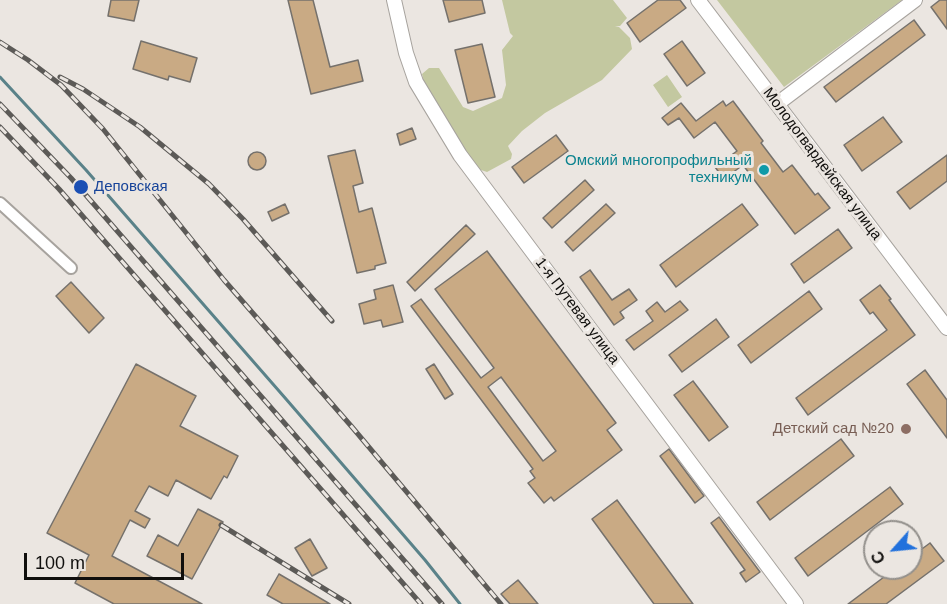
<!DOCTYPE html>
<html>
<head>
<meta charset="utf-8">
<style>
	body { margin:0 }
	#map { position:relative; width:947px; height:604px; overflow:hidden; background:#ebe6e1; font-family:Helvetica,sans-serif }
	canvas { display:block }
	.north { position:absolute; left:863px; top:520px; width:60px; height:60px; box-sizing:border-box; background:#ebe6e1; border:2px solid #93908c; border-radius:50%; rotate:243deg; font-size:16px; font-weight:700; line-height:24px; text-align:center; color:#100f0d }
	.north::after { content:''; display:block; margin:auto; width:21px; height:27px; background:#2271dc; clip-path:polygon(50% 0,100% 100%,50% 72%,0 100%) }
	.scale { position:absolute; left:24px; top:553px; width:160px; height:27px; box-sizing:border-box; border:3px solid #100f0d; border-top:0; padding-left:8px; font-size:18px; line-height:21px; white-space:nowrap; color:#100f0d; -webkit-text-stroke:4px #ebe6e1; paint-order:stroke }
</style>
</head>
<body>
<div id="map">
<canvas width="947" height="604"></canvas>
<div class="north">С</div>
<div class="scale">100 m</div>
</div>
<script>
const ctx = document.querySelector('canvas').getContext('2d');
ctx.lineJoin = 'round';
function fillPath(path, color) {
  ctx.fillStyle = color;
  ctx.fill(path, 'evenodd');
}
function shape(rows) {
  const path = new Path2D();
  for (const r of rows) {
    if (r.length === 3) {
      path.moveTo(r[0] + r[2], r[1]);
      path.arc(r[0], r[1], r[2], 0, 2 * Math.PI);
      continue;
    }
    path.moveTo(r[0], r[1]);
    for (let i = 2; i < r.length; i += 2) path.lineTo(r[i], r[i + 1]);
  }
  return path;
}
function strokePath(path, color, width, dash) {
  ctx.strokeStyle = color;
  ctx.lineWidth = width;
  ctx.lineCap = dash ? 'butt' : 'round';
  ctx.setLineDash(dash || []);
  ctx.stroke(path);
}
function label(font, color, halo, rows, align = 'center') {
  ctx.font = font + ' Helvetica,sans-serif';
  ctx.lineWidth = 6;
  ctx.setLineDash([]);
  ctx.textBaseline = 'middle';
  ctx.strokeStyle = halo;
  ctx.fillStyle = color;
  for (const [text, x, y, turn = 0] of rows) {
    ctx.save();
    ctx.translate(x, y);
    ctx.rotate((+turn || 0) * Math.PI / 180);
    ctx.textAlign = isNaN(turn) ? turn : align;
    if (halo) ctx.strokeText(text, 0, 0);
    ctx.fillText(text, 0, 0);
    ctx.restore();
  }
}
fillPath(shape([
	[502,0,613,0,627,18,620,26,615,26,619,27,630,38,632,49,602,80,545,113,522,131,508,146,512,154,511,159,487,172,478,169,463,151,427,94,422,74,429,68,439,68,463,107,473,111,502,98,506,85,502,50,513,36,510,33],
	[717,0,902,0,784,87],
	[667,75,682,97,668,107,653,85]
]), '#c3c8a0');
strokePath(shape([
	[0,77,86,170,286,399,425,560,460,604]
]), '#5a8289', 3);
const building = shape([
	[111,0,139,0,134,21,108,16,111,0],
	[288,0,313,0,330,67,358,60,363,81,311,94,288,0],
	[443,0,482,0,485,13,449,22,443,0],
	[658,0,680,0,686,8,640,42,627,23,658,0],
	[940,0,947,0,947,29,931,7,940,0],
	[914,20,925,35,836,102,824,87,914,20],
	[141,41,197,58,190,82,169,76,168,80,133,69,141,41],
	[682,41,705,73,687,86,664,54,682,41],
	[482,44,495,97,468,103,455,50,482,44],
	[723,101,726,106,733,101,763,141,761,143,783,172,792,165,815,195,818,193,830,208,795,234,743,165,724,179,715,167,737,151,715,122,694,138,679,118,668,125,662,118,681,103,696,121,723,101],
	[883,117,902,142,862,171,844,145,883,117],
	[412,128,416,139,400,145,397,134,412,128],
	[556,135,568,151,524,183,512,167,556,135],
	[355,150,363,183,353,186,359,212,372,208,386,263,375,266,375,269,357,273,328,156,355,150],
	[257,161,9],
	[947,155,947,181,910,209,897,192,947,155],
	[585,180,594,190,552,228,543,218,585,180],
	[285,204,289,213,272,221,268,212,285,204],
	[606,204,615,213,573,251,565,242,606,204],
	[742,204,758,225,676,287,660,265,742,204],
	[466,225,475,234,415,291,407,282,466,225],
	[838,229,852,248,804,283,791,264,838,229],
	[487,251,616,423,607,430,622,450,554,501,551,497,544,503,528,483,535,478,530,471,533,469,411,306,421,299,481,378,494,368,435,289,487,251],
	[501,377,556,451,543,461,488,387,501,377],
	[590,270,612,300,629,289,637,300,620,312,624,318,614,325,580,277,590,270],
	[71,282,104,318,89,333,56,296,71,282],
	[393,285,403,322,383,327,381,320,364,324,359,304,376,299,374,290,393,285],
	[880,285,891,299,889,300,915,335,808,415,796,398,887,330,873,312,870,314,860,300,880,285],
	[809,291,822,309,751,363,738,345,809,291],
	[680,301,688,310,634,350,626,340,653,321,646,311,657,302,665,312,680,301],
	[716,319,729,337,682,372,669,355,716,319],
	[136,364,196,396,180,426,238,456,227,478,224,476,211,499,176,480,168,496,149,486,135,511,150,519,145,528,130,520,112,556,202,604,114,604,75,583,89,555,47,533,136,364],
	[434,364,453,394,445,399,426,369,434,364],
	[925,370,947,400,947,438,907,384,925,370],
	[693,381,728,427,709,441,674,395,693,381],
	[841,439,854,456,770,520,757,502,841,439],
	[669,449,704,496,695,503,660,456,669,449],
	[890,487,903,504,808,576,795,558,890,487],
	[617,500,693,604,654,604,592,519,617,500],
	[198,509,223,522,192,579,147,556,158,535,178,546,198,509],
	[719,517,760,572,746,582,740,573,745,570,711,523,719,517],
	[310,539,327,568,312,576,295,548,310,539],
	[930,543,944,561,886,604,848,604,896,568,911,568,911,557,930,543],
	[279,574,291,581,330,604,283,604,267,595,279,574],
	[518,580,538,604,510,604,501,594,518,580]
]);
fillPath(building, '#c9aa84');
strokePath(building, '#75716c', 1.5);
const minor = shape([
	[0,203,71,268]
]);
const tertiary = shape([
	[394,0,406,53,416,82,460,155,796,604],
	[698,0,947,328],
	[777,104,915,0]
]);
strokePath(minor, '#a7a39e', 14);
strokePath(tertiary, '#a7a39e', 16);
strokePath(minor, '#fff', 10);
strokePath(tertiary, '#fff', 14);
const rail = shape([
	[0,42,28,60,61,85,103,129,224,280,352,427,501,604],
	[60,77,83,89,140,127,209,184,243,219,332,321],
	[0,104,71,178,442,604],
	[0,127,59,189,421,604],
	[221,525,349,604]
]);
strokePath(rail, '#5c5a57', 5);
strokePath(rail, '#ebe6e1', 3, [9]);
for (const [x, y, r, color] of [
	[764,170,6,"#0f9aa8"],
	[81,187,8,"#1a4fb4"],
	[906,429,6,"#8d6e63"]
]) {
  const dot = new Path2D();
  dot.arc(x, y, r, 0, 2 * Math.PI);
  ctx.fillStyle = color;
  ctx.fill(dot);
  strokePath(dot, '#ebe6e1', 2);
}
label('15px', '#0d838f', '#ebe6e1', [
	["Омский многопрофильный",752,161],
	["техникум",752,178]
], 'right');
label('15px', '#100f0d', '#ebe6e1', [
	["Молодогвардейская улица",822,164,53],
	["1-я Путевая улица",577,311,53]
]);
label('15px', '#164399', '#ebe6e1', [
	["Деповская",94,187]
], 'left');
label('15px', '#785e54', '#ebe6e1', [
	["Детский сад №20",894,429]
], 'right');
</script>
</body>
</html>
